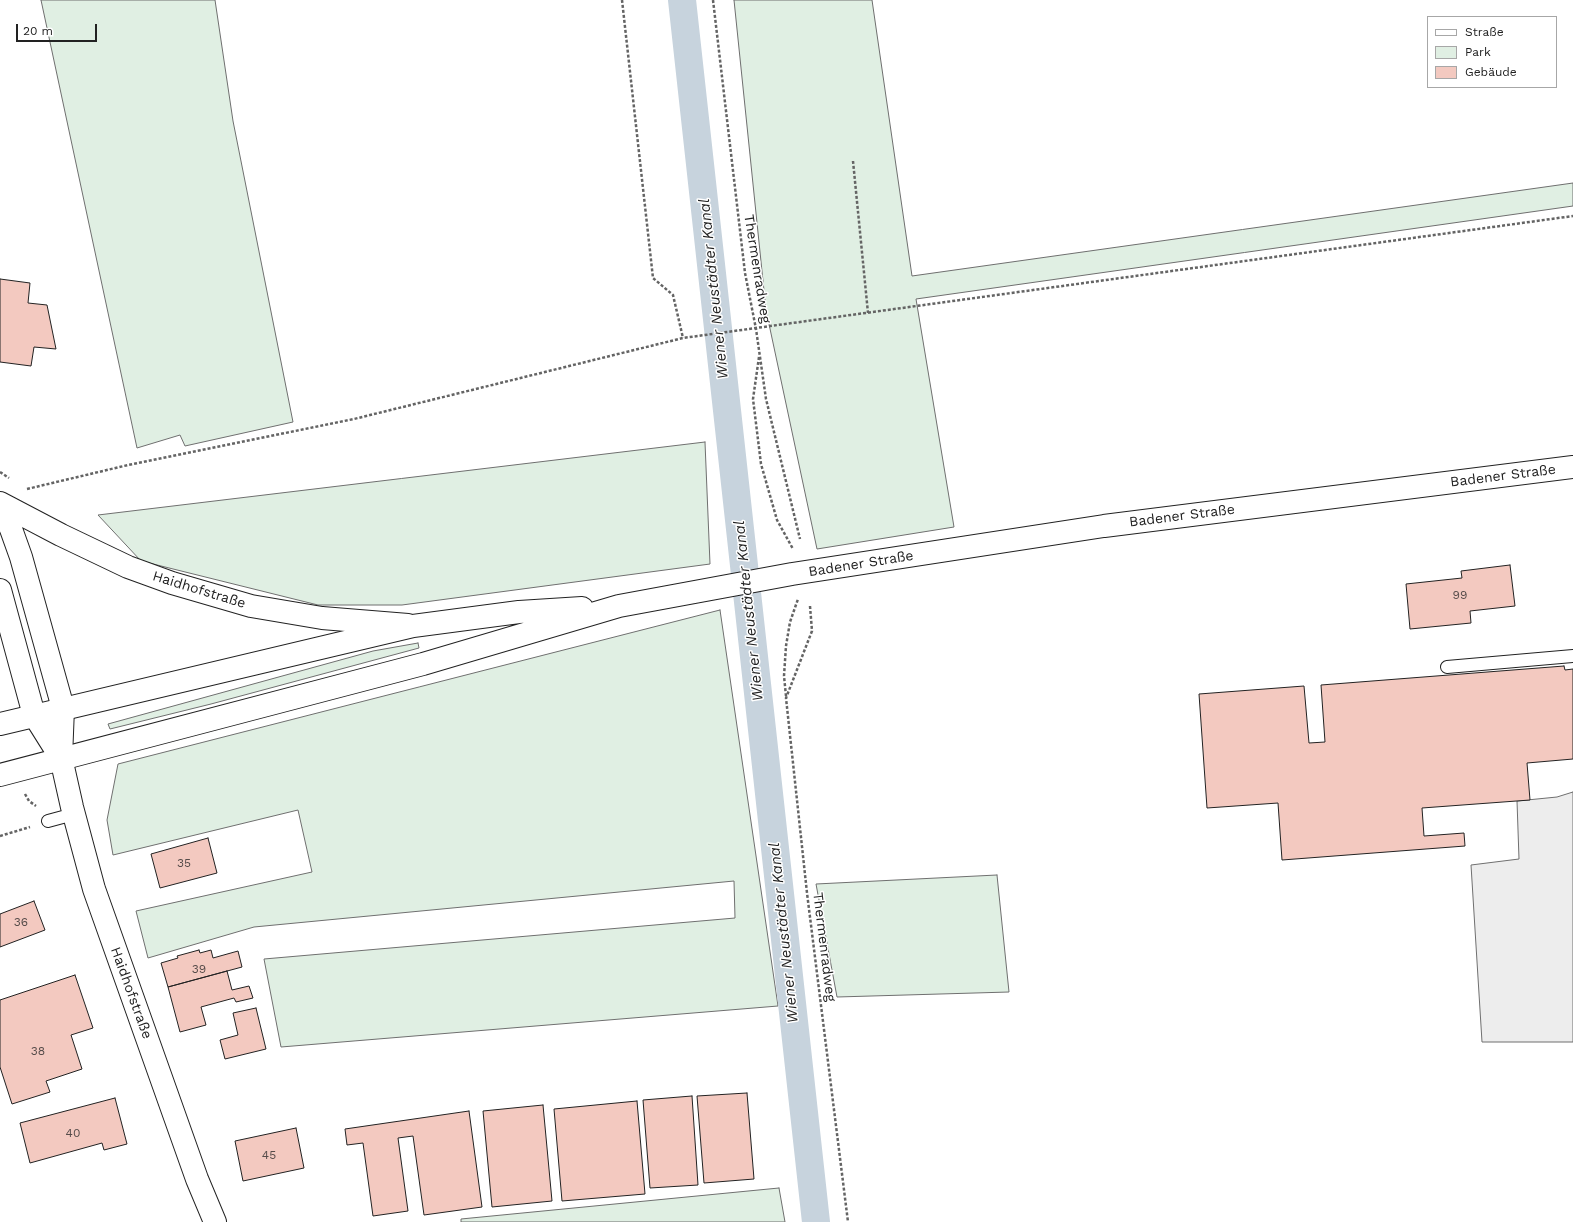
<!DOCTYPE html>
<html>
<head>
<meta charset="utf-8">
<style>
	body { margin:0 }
	#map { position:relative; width:1573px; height:1222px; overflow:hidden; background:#fff; font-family:"Work Sans",sans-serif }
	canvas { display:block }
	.legend { position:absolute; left:1427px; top:16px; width:130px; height:72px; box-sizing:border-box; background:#fff; border:1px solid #a7a7a7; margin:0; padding:5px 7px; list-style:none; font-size:12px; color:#222 }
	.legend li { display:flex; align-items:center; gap:8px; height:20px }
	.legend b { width:20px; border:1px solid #a7a7a7 }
	.scale { position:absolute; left:16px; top:24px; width:81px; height:18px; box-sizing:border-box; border:2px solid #222; border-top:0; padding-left:5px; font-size:12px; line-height:14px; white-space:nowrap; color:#222; -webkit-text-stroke:3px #fff; paint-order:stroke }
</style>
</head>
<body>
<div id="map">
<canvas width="1573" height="1222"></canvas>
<ul class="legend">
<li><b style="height:5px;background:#fff"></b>Straße</li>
<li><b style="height:11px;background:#e0efe3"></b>Park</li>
<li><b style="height:11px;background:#f3c9c0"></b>Gebäude</li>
</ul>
<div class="scale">20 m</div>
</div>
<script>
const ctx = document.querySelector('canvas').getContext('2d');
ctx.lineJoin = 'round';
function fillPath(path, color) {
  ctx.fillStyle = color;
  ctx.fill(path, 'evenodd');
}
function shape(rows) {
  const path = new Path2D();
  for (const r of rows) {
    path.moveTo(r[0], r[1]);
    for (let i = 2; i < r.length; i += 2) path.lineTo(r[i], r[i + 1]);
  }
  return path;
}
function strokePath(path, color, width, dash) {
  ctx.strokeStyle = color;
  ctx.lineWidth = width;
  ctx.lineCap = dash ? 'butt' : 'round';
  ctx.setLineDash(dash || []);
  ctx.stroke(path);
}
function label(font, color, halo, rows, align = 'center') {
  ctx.font = font + ' "Work Sans",sans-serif';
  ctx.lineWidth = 3;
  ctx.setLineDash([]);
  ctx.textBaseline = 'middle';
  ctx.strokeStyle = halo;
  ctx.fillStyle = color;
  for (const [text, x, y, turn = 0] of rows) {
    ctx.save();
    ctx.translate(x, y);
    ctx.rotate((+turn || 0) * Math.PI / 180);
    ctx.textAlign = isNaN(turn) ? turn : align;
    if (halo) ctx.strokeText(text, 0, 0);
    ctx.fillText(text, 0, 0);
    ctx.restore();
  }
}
const green = shape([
	[41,0,215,0,233,121,293,422,185,446,180,435,137,448,41,0],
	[734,0,872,0,912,276,1573,183,1573,206,916,299,954,527,817,549,766,310,734,0],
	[705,442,710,564,402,605,318,605,141,561,98,515,705,442],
	[720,610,778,1006,281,1047,264,959,735,918,734,881,254,927,148,958,136,911,312,872,298,810,113,855,107,820,118,764,720,610],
	[418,643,419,648,211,704,110,729,108,724,373,651,418,643],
	[997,875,1009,992,837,997,816,884,997,875],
	[779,1188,785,1222,461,1222,461,1219,779,1188]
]);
fillPath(green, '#e0efe3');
strokePath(green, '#6f6f6f', 1);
const parking = shape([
	[1573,792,1573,1042,1482,1042,1471,865,1519,859,1517,801,1557,797,1573,792]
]);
fillPath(parking, '#ededed');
strokePath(parking, '#6f6f6f', 1);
strokePath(shape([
	[682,0,816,1222]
]), '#c7d3dd', 28);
const building = shape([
	[0,279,30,283,28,303,47,305,56,349,34,347,31,366,0,362,0,279],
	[1510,565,1515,606,1470,611,1471,623,1410,629,1406,584,1462,578,1461,571,1510,565],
	[1564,666,1565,670,1573,669,1573,759,1527,763,1530,800,1422,808,1424,836,1464,833,1465,846,1282,860,1278,803,1207,808,1199,694,1304,686,1309,743,1325,742,1321,685,1564,666],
	[208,838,217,873,160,888,151,854,208,838],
	[34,901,45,930,0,947,0,914,34,901],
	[199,950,200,953,211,950,213,958,238,951,242,967,168,987,161,963,178,958,177,956,199,950],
	[227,971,232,990,249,986,253,998,236,1002,234,998,201,1007,206,1025,180,1032,168,987,227,971],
	[75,975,93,1028,71,1035,82,1069,46,1081,50,1092,12,1104,0,1067,0,1000,75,975],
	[256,1008,266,1049,225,1059,220,1040,238,1035,233,1013,256,1008],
	[747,1093,754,1179,704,1183,697,1096,747,1093],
	[692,1096,698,1185,650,1188,643,1100,692,1096],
	[115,1098,127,1144,104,1150,102,1143,30,1163,20,1123,115,1098],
	[637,1101,645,1194,562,1201,554,1109,637,1101],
	[543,1105,552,1201,492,1207,483,1111,543,1105],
	[469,1111,482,1207,424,1215,413,1136,398,1138,408,1211,373,1216,363,1143,347,1145,345,1129,469,1111],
	[296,1128,304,1168,243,1181,235,1141,296,1128]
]);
fillPath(building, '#f3c9c0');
strokePath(building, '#222', 1);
const lane = shape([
	[1447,667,1573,656],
	[48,821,74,814]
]);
const secondary = shape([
	[0,503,61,535,128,567,172,583,251,606,322,618,408,625],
	[0,507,11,529,21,557,63,708,61,758,72,807,94,889,197,1179,215,1222],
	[0,590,34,715,61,758]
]);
const primary = shape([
	[0,724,413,626,519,612,582,608],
	[0,775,423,664,619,606,792,574,1104,526,1573,467]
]);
strokePath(lane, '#222', 14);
strokePath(secondary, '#222', 24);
strokePath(primary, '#222', 24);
strokePath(shape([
	[622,0,653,278,673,295,683,338],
	[713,0,745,273,756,329,766,399,800,539],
	[853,161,868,313],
	[759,357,753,399,761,464,777,520,793,549],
	[0,472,9,478],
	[27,489,128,465,354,419,683,338,1573,216],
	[810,606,812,631,786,698,807,893,848,1222],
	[786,696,784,676,786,646,790,622,798,599],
	[25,794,29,801,36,806],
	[0,836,30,827]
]), '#646464', 2.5, [3, 2]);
strokePath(lane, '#fff', 12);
strokePath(secondary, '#fff', 22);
strokePath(primary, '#fff', 22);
label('12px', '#564c4a', null, [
	["99",1460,595],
	["35",184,863],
	["36",21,922],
	["39",199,969],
	["38",38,1051],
	["40",73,1133],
	["45",269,1155]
]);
label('14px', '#222', '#fff', [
	["Thermenradweg",757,269,81],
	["Badener Straße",1503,476,-7],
	["Badener Straße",1182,516,-7],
	["Badener Straße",861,564,-9],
	["Haidhofstraße",199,590,17],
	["Thermenradweg",824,947,83],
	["Haidhofstraße",131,993,70]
]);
label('italic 15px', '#222', '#fff', [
	["Wiener Neustädter Kanal",714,289,-96],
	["Wiener Neustädter Kanal",749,611,-96],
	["Wiener Neustädter Kanal",784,933,-96]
]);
</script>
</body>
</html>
